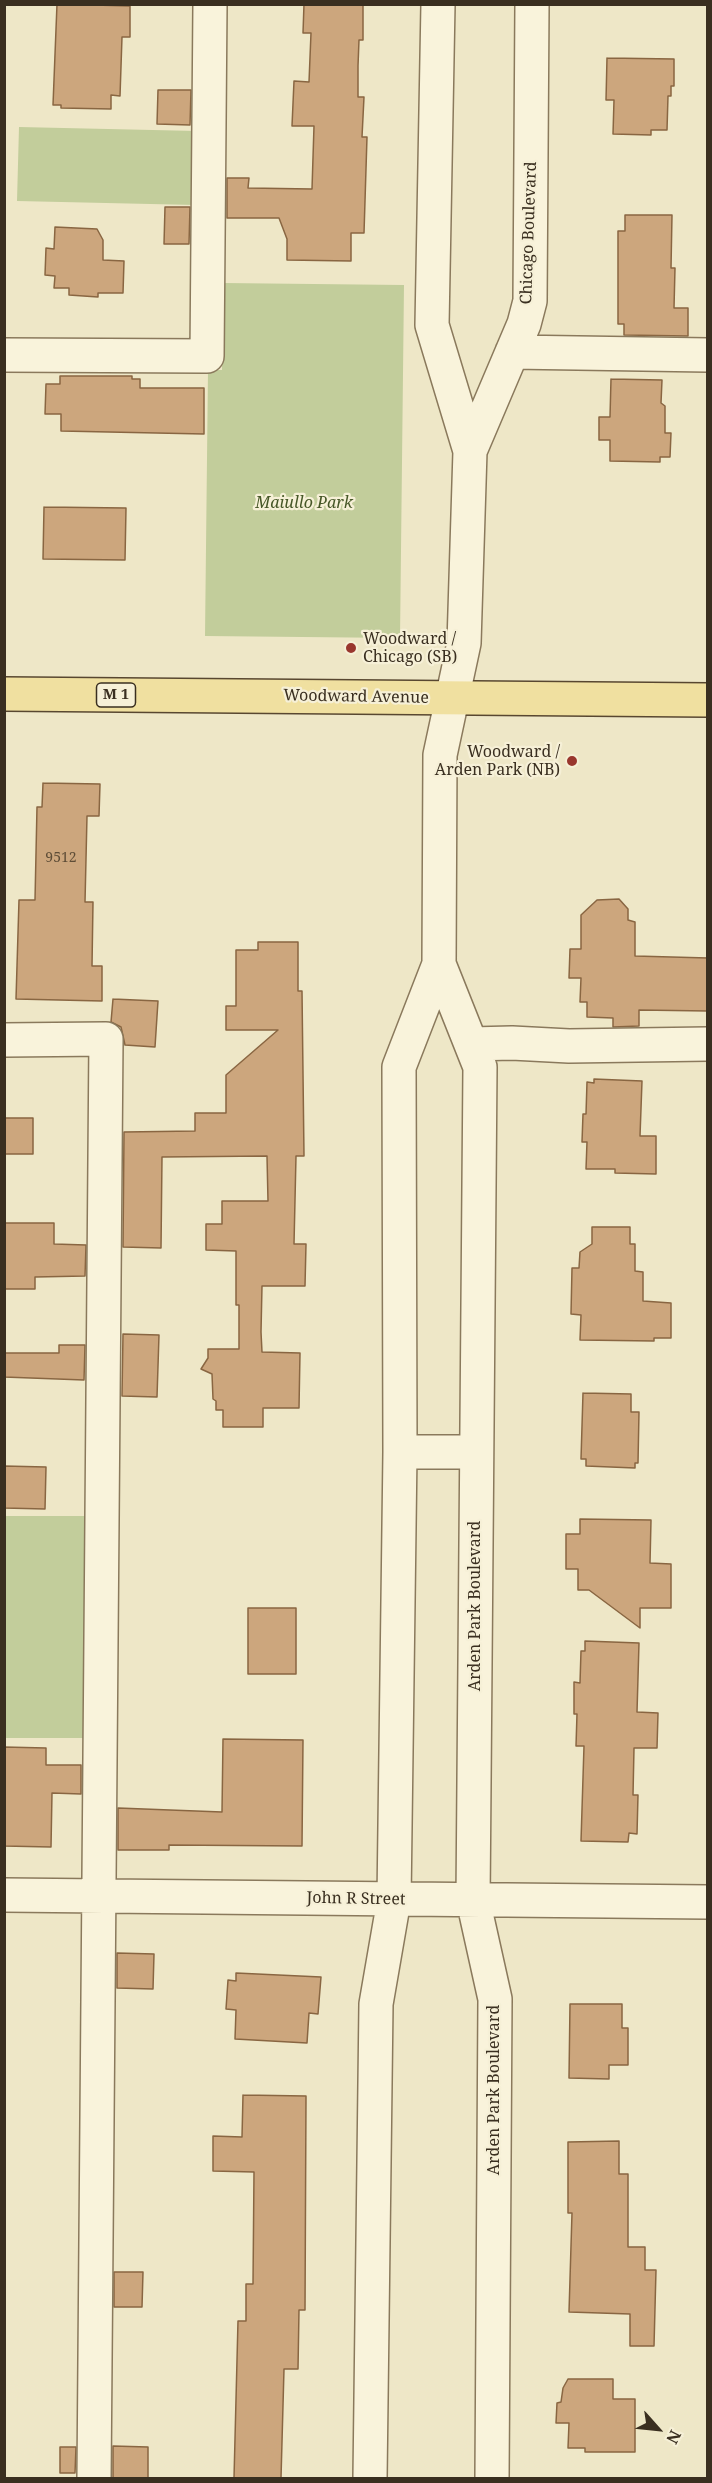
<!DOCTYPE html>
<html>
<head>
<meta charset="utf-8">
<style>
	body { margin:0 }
	#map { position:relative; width:712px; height:2483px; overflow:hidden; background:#eee7c7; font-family:"Noto Serif",serif }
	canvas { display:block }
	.frame { position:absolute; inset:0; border:6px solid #3a2f20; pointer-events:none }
	.north { position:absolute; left:628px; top:2399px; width:60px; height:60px; -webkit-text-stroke:4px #f6f0d7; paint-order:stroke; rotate:117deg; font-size:16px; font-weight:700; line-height:24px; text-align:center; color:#3a2f20 }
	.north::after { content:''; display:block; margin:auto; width:21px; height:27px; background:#3a2f20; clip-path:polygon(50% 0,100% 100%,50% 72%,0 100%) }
</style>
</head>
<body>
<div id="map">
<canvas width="712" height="2483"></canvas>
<div class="frame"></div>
<div class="north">N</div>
</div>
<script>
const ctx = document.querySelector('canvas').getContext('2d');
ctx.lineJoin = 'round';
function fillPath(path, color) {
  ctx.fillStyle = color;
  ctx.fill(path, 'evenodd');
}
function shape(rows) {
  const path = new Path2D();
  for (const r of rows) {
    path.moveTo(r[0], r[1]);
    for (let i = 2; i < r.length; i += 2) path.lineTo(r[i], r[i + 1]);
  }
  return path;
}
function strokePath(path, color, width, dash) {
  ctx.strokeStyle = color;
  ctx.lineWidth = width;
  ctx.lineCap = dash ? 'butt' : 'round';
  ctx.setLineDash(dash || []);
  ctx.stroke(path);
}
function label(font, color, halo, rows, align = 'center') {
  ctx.font = font + ' "Noto Serif",serif';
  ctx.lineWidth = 4.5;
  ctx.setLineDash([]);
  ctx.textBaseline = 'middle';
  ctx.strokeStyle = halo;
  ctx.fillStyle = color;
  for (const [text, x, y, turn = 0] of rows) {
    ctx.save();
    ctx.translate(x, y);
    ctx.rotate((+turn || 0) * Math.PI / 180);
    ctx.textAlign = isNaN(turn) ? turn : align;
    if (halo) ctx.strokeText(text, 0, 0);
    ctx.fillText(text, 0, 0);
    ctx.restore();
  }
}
fillPath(shape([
	[19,127,197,131,195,205,17,201],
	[223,283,404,285,400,638,205,636,208,370,222,370],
	[4,1516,89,1516,88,1738,5,1738]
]), '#c2cd9b');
const building = shape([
	[57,4,130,6,130,37,122,37,120,96,111,95,111,109,61,108,61,105,53,105,57,4],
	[304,4,363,4,363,40,359,40,358,66,358,97,364,97,362,137,367,137,364,233,351,233,351,261,287,260,287,239,279,218,227,218,227,178,249,178,248,188,312,189,314,126,292,126,294,81,309,82,311,33,303,33,304,4],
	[607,58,674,59,674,86,671,86,671,96,668,96,667,130,651,130,651,135,613,134,614,100,606,100,607,58],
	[158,90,191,90,190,125,157,124,158,90],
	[165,207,190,207,189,244,164,244,165,207],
	[625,215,672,215,671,268,675,268,674,308,688,308,688,336,624,335,624,324,618,324,618,231,625,231,625,215],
	[55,227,97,229,103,240,103,260,124,261,123,293,98,293,98,297,69,295,69,288,54,288,55,276,45,275,46,248,54,249,55,227],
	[60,376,132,376,132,379,140,379,140,388,204,388,204,434,61,431,61,414,45,414,46,384,60,384,60,376],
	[611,379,662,380,661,403,665,406,665,433,671,433,670,457,660,457,660,462,610,461,610,440,599,440,599,417,610,417,611,379],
	[44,507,126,508,125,560,43,559,44,507],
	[43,783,100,784,99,816,87,816,85,902,93,902,92,966,102,966,102,1001,16,999,19,900,35,900,37,807,42,807,43,783],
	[619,899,628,909,628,920,635,922,635,956,708,958,708,1011,639,1010,639,1026,613,1027,613,1018,587,1017,587,1002,580,1002,581,978,569,978,570,949,581,949,581,915,597,900,619,899],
	[258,942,298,942,298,991,302,991,304,1156,296,1156,294,1244,306,1244,305,1286,262,1286,261,1332,262,1352,300,1353,299,1408,263,1408,263,1427,223,1427,223,1410,216,1410,216,1401,213,1399,212,1374,201,1369,208,1358,208,1349,239,1349,239,1305,236,1305,236,1251,206,1250,206,1224,222,1224,222,1201,268,1201,267,1156,162,1157,161,1248,123,1247,124,1132,195,1131,195,1113,226,1113,226,1075,278,1030,226,1030,226,1006,236,1006,236,950,258,950,258,942],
	[113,999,158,1001,155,1047,125,1045,121,1027,111,1022,113,999],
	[594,1079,642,1081,640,1136,656,1136,656,1174,615,1173,615,1169,586,1169,587,1142,582,1142,583,1114,586,1114,587,1082,594,1083,594,1079],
	[4,1118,33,1118,33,1154,4,1154,4,1118],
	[4,1223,54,1223,54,1244,86,1245,85,1276,35,1277,35,1289,4,1289,4,1223],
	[592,1227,630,1227,630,1244,635,1244,635,1271,643,1272,643,1301,671,1303,671,1338,654,1338,654,1341,580,1340,581,1315,571,1314,572,1268,579,1268,580,1252,592,1244,592,1227],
	[123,1334,159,1335,157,1397,122,1396,123,1334],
	[59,1345,85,1345,84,1380,4,1377,4,1353,59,1353,59,1345],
	[583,1393,631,1394,631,1412,639,1412,638,1463,635,1463,635,1468,586,1466,586,1459,581,1459,583,1393],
	[4,1466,46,1467,45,1509,4,1508,4,1466],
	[580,1519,651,1520,650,1563,671,1564,671,1608,640,1608,640,1628,589,1590,578,1590,578,1569,566,1569,566,1534,580,1534,580,1519],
	[248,1608,296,1608,296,1674,248,1674,248,1608],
	[585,1641,639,1643,637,1712,658,1713,657,1748,634,1748,633,1795,638,1795,637,1834,629,1833,628,1842,581,1841,584,1746,576,1746,577,1714,574,1714,574,1682,580,1683,581,1651,585,1651,585,1641],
	[223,1739,303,1740,302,1846,169,1845,169,1850,118,1850,118,1808,222,1812,223,1739],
	[4,1747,46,1748,46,1765,81,1765,81,1794,52,1793,51,1847,4,1846,4,1747],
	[117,1953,154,1954,153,1989,117,1988,117,1953],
	[236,1973,321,1977,318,2014,309,2013,307,2043,235,2039,236,2010,226,2009,228,1980,236,1981,236,1973],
	[570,2004,622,2004,622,2028,628,2028,628,2065,609,2065,609,2079,569,2078,570,2004],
	[243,2095,306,2096,305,2310,299,2310,298,2369,284,2369,281,2478,234,2478,238,2321,246,2321,246,2284,253,2284,254,2172,213,2171,213,2136,242,2137,243,2095],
	[619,2141,619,2174,628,2174,628,2247,645,2247,645,2270,656,2270,654,2346,630,2346,630,2314,569,2312,572,2213,568,2213,568,2142,619,2141],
	[114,2272,143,2272,142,2307,114,2307,114,2272],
	[568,2379,613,2379,613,2399,635,2399,635,2452,585,2452,585,2448,568,2448,569,2423,556,2423,557,2403,561,2402,563,2388,568,2379],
	[113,2446,148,2447,148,2478,113,2478,113,2446],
	[60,2447,76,2447,75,2473,60,2473,60,2447]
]);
fillPath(building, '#cca67d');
strokePath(building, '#896642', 1.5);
const minor = shape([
	[438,4,432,325,470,451,464,643,440,755,439,964],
	[512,352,708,355],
	[4,355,207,356,210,4],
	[470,451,524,324,530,301,532,4],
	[4,1040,106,1039,94,2478],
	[471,1044,512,1043,569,1046,708,1044],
	[400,1452,476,1452],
	[4,1895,708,1902],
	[370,2478,376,2004,394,1900,400,1452,399,1067,439,964,480,1067,473,1900,495,1999,492,2478]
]);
const major = shape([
	[4,694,708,700]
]);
strokePath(minor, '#8a795c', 36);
strokePath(major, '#584730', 36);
strokePath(minor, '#f9f3db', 33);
strokePath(major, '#f0e0a0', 33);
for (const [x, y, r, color] of [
	[351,648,6,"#99372d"],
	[572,761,6,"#99372d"]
]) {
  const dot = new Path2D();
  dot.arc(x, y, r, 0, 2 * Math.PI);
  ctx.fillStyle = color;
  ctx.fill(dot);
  strokePath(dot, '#f6f0d7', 2);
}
label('14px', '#5e4d37', null, [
	["9512",61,858]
]);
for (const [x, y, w] of [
	[116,695,39]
]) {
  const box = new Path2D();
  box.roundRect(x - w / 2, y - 12, w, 24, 4.5);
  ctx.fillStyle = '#f6f0d7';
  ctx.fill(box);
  strokePath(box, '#3a2f20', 1.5);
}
label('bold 15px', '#3a2f20', null, [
	["M 1",116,695]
]);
label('16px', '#3a2f20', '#f6f0d7', [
	["Chicago Boulevard",529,233,-88],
	["Woodward Avenue",356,697,1],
	["Arden Park Boulevard",475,1606,-90],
	["John R Street",356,1899,1],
	["Arden Park Boulevard",494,2090,-90]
]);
label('italic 16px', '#465727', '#f6f0d7', [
	["Maiullo Park",304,503]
]);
label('16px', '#3a2f20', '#f6f0d7', [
	["Woodward /",363,639],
	["Chicago (SB)",363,657],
	["Woodward /",560,752,"right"],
	["Arden Park (NB)",560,770,"right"]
], 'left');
</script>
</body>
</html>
